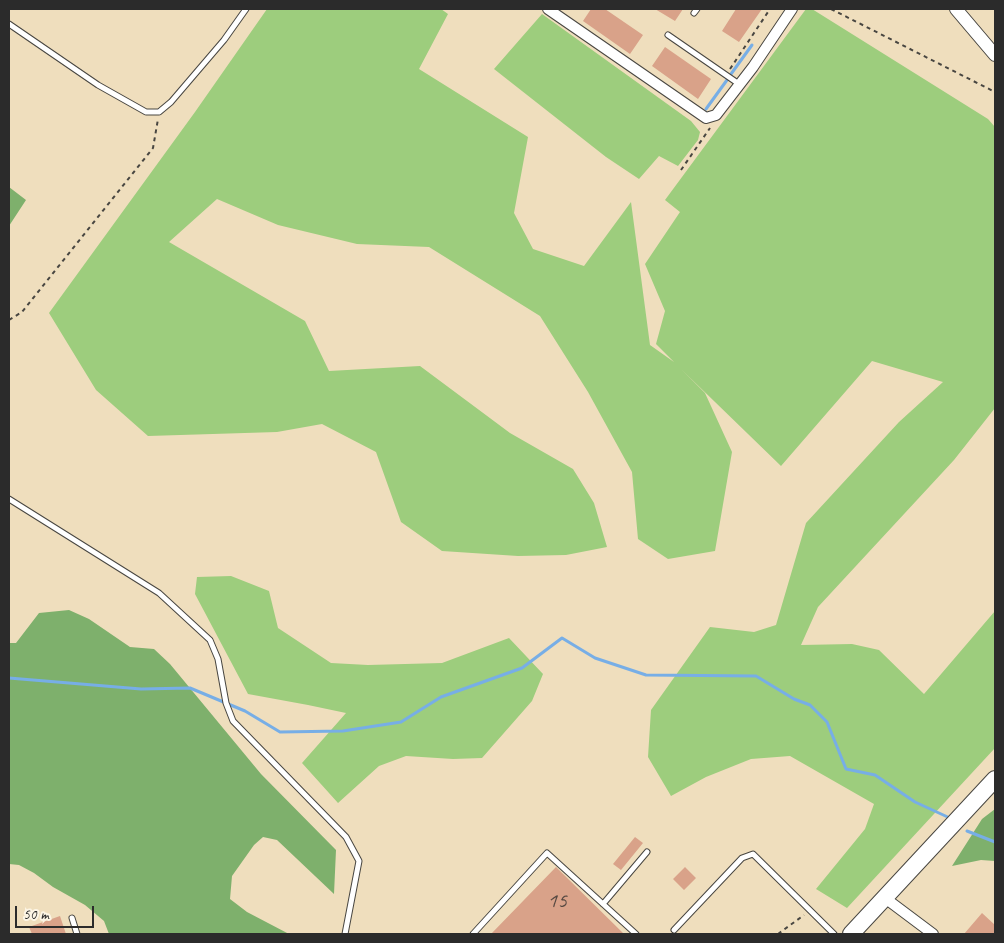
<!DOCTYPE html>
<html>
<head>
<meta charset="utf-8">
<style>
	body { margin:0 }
	#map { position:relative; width:1004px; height:943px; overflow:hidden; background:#efdebd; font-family:Caveat,sans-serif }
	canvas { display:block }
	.frame { position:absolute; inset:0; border:10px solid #2b2b2b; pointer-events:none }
	.scale { position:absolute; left:15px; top:906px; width:79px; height:22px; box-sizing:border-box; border:2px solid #2b2b2b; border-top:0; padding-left:6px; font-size:15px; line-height:18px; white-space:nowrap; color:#2b2b2b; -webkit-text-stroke:4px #fcf5e5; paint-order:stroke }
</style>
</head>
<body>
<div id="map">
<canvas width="1004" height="943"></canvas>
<div class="frame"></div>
<div class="scale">50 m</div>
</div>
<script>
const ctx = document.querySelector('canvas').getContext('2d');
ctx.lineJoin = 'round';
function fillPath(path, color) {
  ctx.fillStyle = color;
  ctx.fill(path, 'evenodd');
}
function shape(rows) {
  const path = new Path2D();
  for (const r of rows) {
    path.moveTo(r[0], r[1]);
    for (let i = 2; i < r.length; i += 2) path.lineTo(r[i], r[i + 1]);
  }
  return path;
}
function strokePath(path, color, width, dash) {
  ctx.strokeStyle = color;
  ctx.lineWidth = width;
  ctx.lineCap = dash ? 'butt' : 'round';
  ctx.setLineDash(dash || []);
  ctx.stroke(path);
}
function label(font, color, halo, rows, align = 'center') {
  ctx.font = font + ' Caveat,sans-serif';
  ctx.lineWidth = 4;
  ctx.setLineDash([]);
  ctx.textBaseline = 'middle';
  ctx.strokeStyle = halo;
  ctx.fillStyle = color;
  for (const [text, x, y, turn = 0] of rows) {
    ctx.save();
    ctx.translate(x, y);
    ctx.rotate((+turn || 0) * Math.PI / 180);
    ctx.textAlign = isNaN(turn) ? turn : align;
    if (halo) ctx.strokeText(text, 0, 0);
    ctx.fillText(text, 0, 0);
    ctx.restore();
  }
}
fillPath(shape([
	[267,9,441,9,448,14,419,69,528,137,514,213,533,249,584,266,631,202,650,345,674,362,656,344,665,311,645,264,680,212,665,200,806,9,812,9,988,119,995,127,995,408,954,460,818,607,801,645,852,644,879,650,924,694,995,611,995,748,847,908,816,889,865,829,874,804,790,756,751,759,706,777,671,796,648,757,651,710,710,627,754,632,776,625,806,523,899,422,943,382,872,361,781,466,681,369,705,393,732,452,715,551,668,559,638,539,632,472,588,392,540,316,429,247,357,244,278,225,217,199,169,242,305,321,329,371,420,366,510,433,573,469,594,503,607,547,566,555,518,556,442,551,401,522,376,452,322,424,277,432,148,436,96,390,49,313,195,112],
	[542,14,691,121,700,132,698,140,678,166,659,156,639,179,606,157,494,69],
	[231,576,269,591,278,628,331,663,368,665,442,663,509,638,543,674,532,701,482,758,453,759,406,756,379,766,338,803,302,763,346,713,308,705,248,694,195,594,197,577]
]), '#9dcd7d');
fillPath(shape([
	[9,187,26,200,9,226],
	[69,610,89,619,130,647,154,649,170,664,261,774,336,850,334,894,277,840,263,837,254,845,232,876,230,899,247,912,289,934,109,934,104,921,85,905,53,887,34,873,19,865,9,864,9,643,16,643,39,613],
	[995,809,995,861,981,860,952,866,982,819]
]), '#7eb06c');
strokePath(shape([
	[731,74,752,45],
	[706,109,727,80],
	[9,678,141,689,190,688,245,711,280,732,343,731,401,722,441,697,522,668,562,638,595,658,646,675,756,676,794,699,810,705,827,722,846,769,875,775,915,802,952,819],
	[967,831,995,842]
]), '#77aee6', 3);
fillPath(shape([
	[591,9,605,9,643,35,630,54,583,21],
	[655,9,683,9,675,21],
	[736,9,762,9,739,42,722,31],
	[665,47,711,79,698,99,652,66],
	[635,837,643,843,621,870,613,864],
	[556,867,624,934,491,934],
	[685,867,696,878,684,890,673,879],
	[982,913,995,925,995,934,964,934],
	[60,916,66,934,32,934,29,927]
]), '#d9a289');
const service = shape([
	[694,13,697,9],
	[9,24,98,85,146,112,159,112,171,102,224,40,246,9],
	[668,35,739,84],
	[9,499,159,593,210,640,218,659,226,703,233,721,346,837,359,861,345,934],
	[603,904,647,852],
	[72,918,77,934],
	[674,930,742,858,753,854,834,934],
	[473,934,547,853,636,934]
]);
const minor = shape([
	[548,9,706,118,716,115,753,67,792,9],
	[885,898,933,934]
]);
const tertiary = shape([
	[956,9,995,55]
]);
const primary = shape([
	[851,934,995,779]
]);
strokePath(service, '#484641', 7);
strokePath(minor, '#484641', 12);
strokePath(tertiary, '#484641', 14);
strokePath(primary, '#484641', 18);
strokePath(shape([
	[831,9,995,92],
	[730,69,770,9],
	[681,170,710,128],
	[9,320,22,312,153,148,158,119],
	[778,934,804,915]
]), '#484641', 2, [4, 4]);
strokePath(service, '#fff', 5);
strokePath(minor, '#fff', 10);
strokePath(tertiary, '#fff', 12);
strokePath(primary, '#fff', 16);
label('22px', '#564942', null, [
	["15",557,901]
]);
</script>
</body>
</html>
